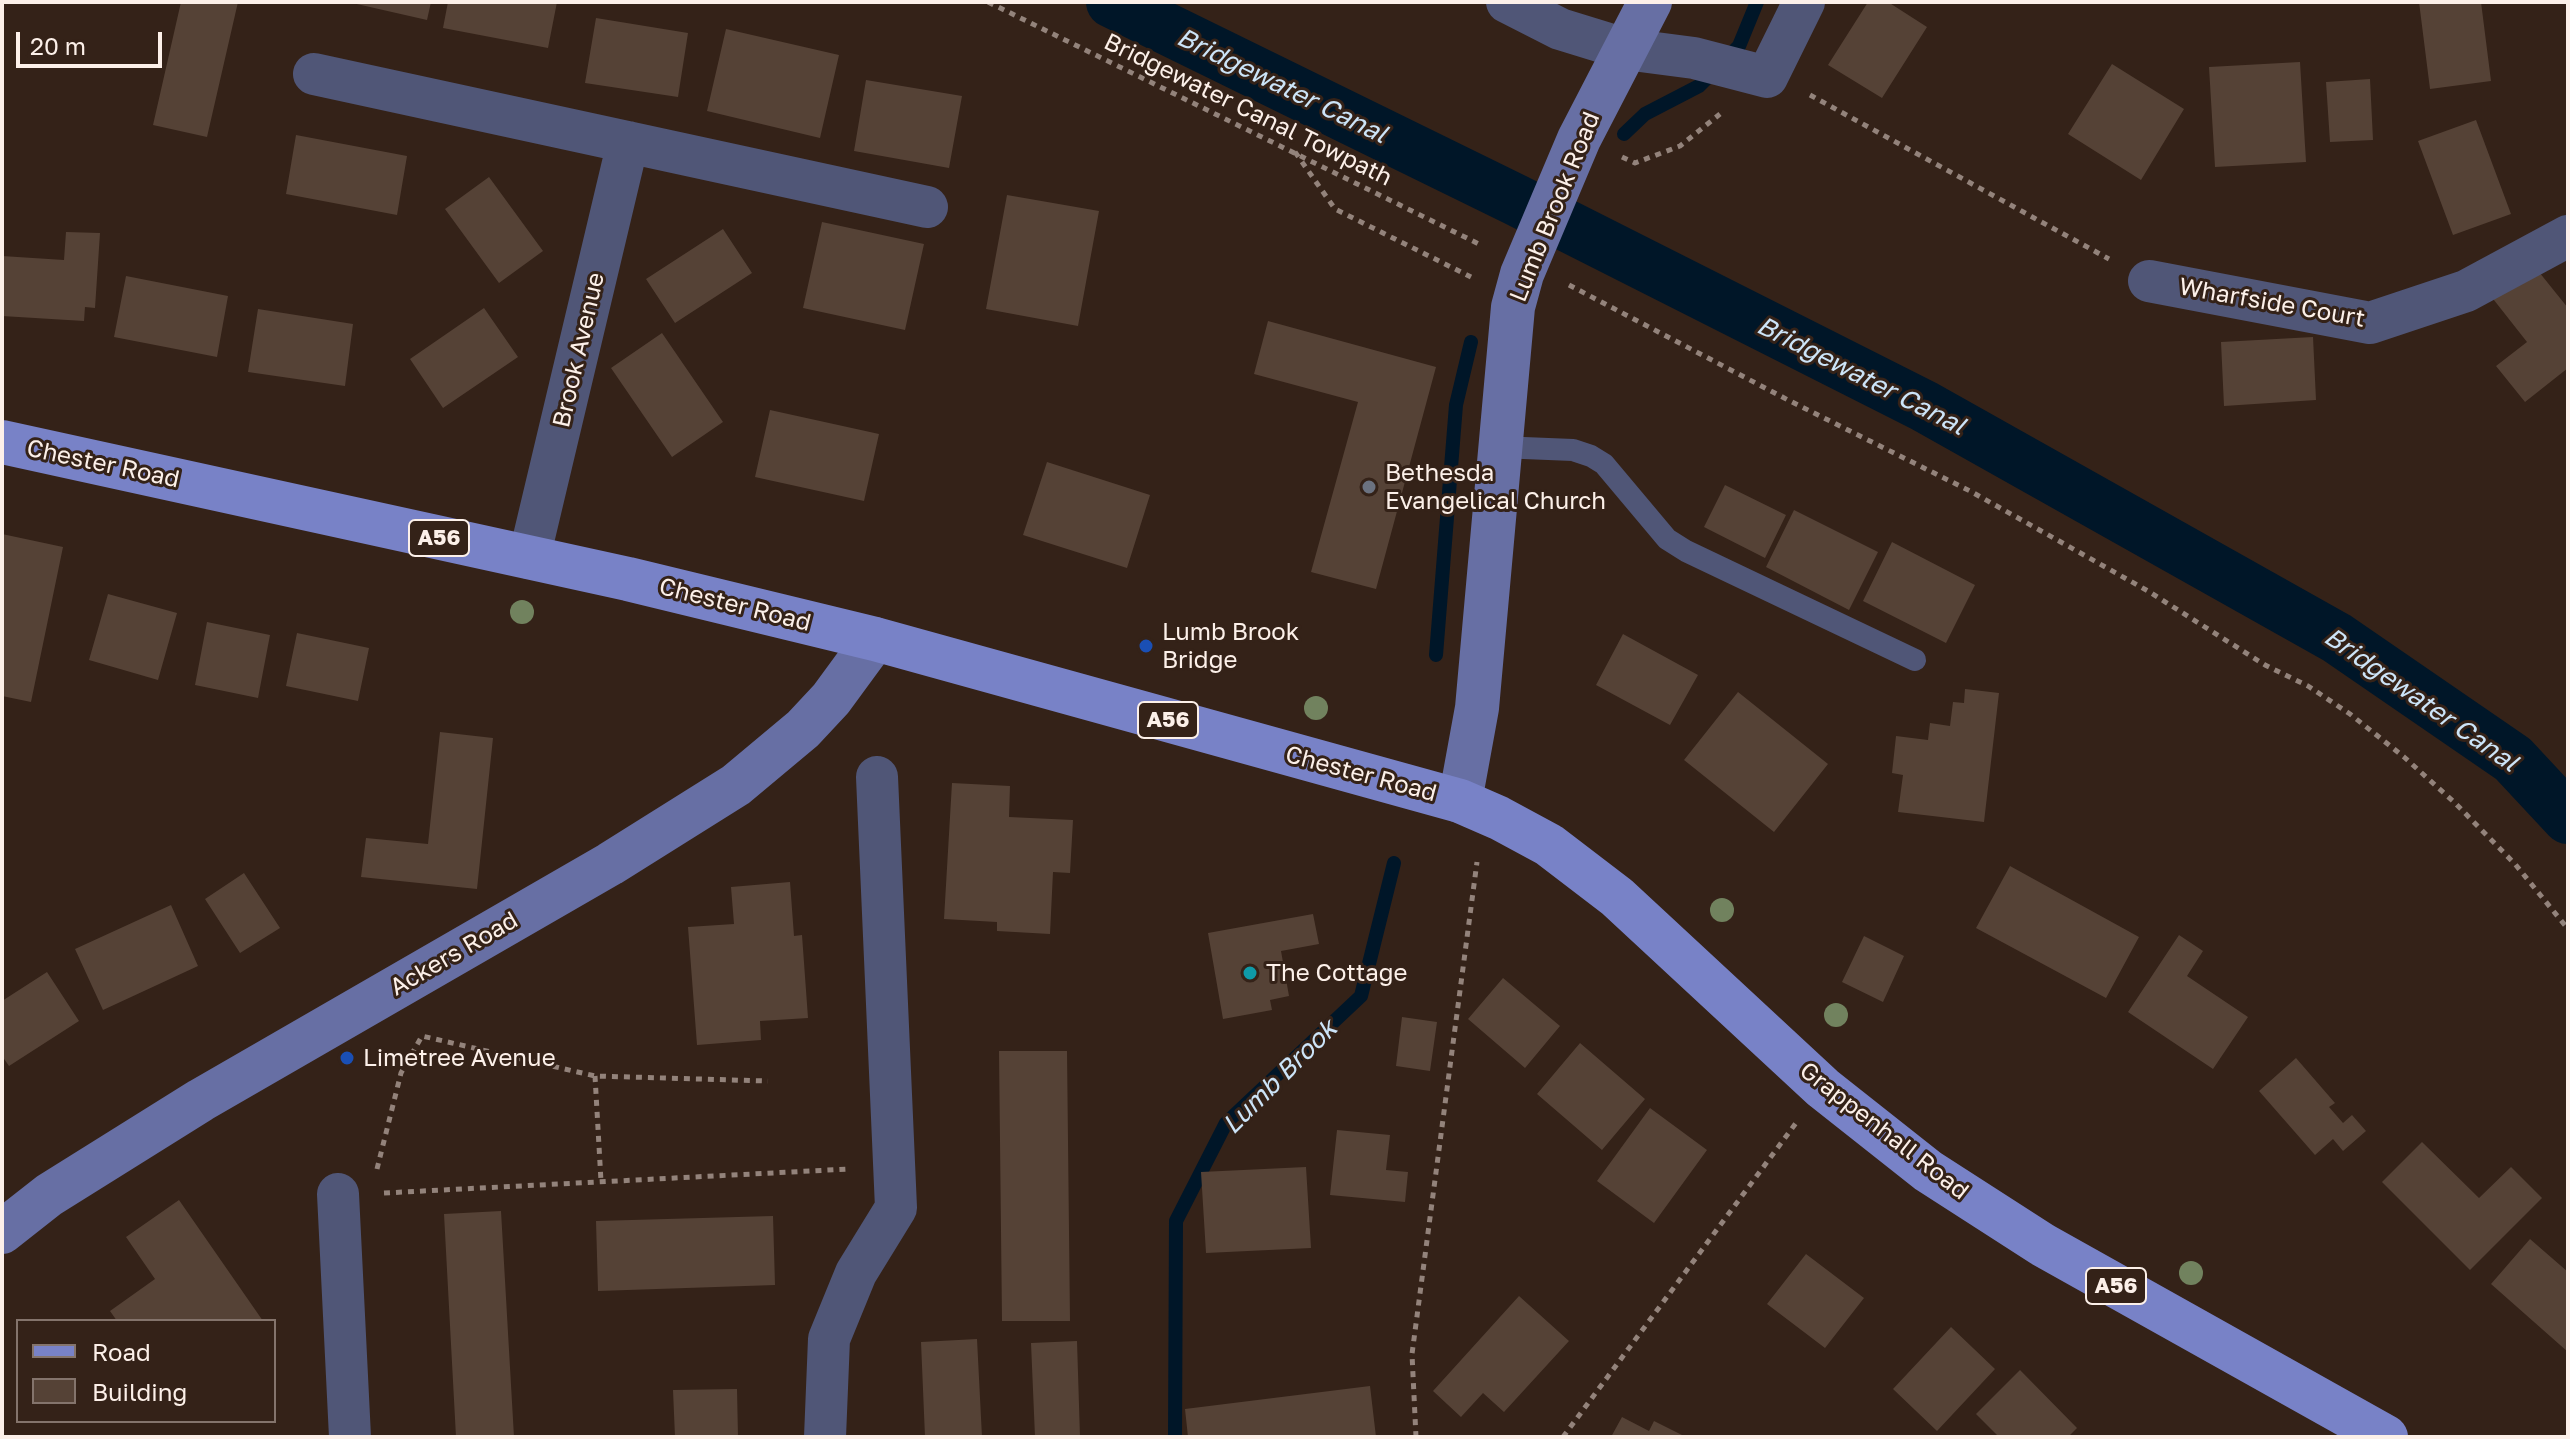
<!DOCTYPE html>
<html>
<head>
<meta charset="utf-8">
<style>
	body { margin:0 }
	#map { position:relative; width:2570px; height:1439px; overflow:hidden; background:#342218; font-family:"Golos Text",sans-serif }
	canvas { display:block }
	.frame { position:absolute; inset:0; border:4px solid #fcf0e9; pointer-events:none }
	.legend { position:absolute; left:16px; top:1319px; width:260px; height:104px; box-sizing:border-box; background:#342218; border:2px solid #84746c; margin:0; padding:10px 14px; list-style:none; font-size:24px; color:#fcf0e9 }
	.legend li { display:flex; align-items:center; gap:16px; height:40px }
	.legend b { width:40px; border:2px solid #84746c }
	.scale { position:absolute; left:16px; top:32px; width:146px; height:36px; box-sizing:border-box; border:4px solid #fcf0e9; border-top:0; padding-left:10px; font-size:24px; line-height:28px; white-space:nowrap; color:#fcf0e9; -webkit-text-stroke:6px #342218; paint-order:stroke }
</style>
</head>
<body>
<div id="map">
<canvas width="2570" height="1439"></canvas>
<div class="frame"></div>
<ul class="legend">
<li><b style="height:10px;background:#7882c7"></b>Road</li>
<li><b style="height:22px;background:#554236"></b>Building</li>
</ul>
<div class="scale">20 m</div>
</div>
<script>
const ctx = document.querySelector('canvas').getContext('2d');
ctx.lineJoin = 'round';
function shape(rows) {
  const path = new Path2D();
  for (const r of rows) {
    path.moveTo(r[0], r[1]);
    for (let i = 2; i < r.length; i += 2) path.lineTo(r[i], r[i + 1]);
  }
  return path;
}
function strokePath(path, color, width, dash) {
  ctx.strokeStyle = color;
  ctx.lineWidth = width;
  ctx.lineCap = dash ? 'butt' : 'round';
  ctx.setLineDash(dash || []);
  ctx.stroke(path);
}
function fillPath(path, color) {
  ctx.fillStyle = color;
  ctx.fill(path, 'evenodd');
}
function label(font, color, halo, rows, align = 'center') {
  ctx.font = font + ' "Golos Text",sans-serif';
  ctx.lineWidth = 6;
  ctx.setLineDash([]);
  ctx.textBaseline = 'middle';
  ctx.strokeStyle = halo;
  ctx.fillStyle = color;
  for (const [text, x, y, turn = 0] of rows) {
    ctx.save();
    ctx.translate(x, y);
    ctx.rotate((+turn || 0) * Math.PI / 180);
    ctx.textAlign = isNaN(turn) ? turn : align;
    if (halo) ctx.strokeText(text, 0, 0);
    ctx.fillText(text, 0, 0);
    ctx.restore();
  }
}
strokePath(shape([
	[1624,134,1645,114,1699,86,1739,46,1757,2],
	[1436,655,1456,405,1471,342],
	[1175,1437,1176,1221,1226,1123,1361,996,1394,863]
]), '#001628', 14);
strokePath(shape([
	[1112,2,1516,200,1924,406,2337,638,2513,759,2568,818]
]), '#001628', 52);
fillPath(shape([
	[181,2,238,2,207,137,153,125],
	[348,2,431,2,427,20],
	[448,2,557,2,548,48,443,28],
	[1868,2,1888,2,1927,27,1882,98,1828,65],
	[2419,2,2481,2,2491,81,2430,89],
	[596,18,688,33,678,97,585,83],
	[726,29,839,55,820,138,707,111],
	[2300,62,2306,162,2215,167,2209,67],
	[2112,64,2184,109,2141,180,2068,134],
	[2370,79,2373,140,2330,142,2326,82],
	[866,80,962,96,949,168,854,151],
	[2476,120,2511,214,2453,235,2418,141],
	[296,135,407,156,397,215,286,194],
	[489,177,543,251,499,283,445,209],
	[1007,195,1099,211,1078,326,986,309],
	[822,222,924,244,905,330,803,308],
	[723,229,752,273,675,323,646,279],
	[66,232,100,233,95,308,85,307,84,321,2,316,2,256,64,260],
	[2531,262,2568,308,2568,368,2525,402,2496,366,2527,342,2490,295],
	[126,276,228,296,217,357,114,337],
	[484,308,518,357,443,408,410,359],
	[258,309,353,324,345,386,248,372],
	[1268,321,1436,367,1376,589,1311,572,1358,402,1254,374],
	[662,333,723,422,672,457,611,368],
	[2313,337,2316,400,2224,406,2221,342],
	[770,410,879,434,864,501,755,477],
	[1047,462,1150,495,1127,568,1023,535],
	[1725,485,1786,515,1765,558,1704,527],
	[1794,510,1878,552,1849,610,1766,567],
	[2,534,63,547,31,702,2,696],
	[1892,542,1975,585,1946,643,1863,601],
	[108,594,177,613,158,680,89,660],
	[207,622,270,635,258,698,195,685],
	[297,633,369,648,358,701,286,686],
	[1623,634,1698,675,1670,725,1596,685],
	[1965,689,1999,693,1984,822,1898,812,1903,775,1892,773,1896,736,1928,740,1930,723,1950,726,1953,702,1964,703],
	[1738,692,1828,764,1774,832,1684,760],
	[440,732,493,738,477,889,361,877,366,838,428,844],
	[952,783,1010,786,1009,817,1073,820,1070,873,1053,872,1050,934,997,931,997,922,944,919],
	[2010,866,2139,937,2106,998,1976,928],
	[244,873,280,928,240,953,205,899],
	[790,882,794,936,802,935,808,1018,760,1021,761,1040,697,1045,688,927,734,924,731,887],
	[171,905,198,966,103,1010,75,949],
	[1313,914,1319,944,1281,951,1289,996,1270,1000,1272,1010,1223,1019,1208,933],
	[2179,935,2203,951,2187,976,2248,1017,2213,1069,2128,1012],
	[1864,936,1904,956,1883,1002,1842,982],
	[47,972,79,1021,9,1066,2,1056,2,1001],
	[1503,978,1560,1026,1525,1068,1468,1019],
	[1402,1017,1437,1022,1430,1071,1396,1066],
	[1580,1043,1645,1099,1602,1150,1537,1094],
	[999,1051,1067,1051,1070,1321,1002,1321],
	[2296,1058,2335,1103,2329,1107,2343,1123,2352,1115,2366,1131,2343,1151,2333,1139,2315,1155,2259,1091],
	[1650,1108,1707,1150,1654,1223,1597,1181],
	[1337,1130,1390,1135,1386,1170,1408,1172,1405,1202,1330,1195],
	[2422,1142,2479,1198,2511,1167,2542,1198,2470,1270,2382,1182],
	[1306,1167,1311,1248,1206,1253,1201,1172],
	[179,1200,263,1321,117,1321,110,1311,155,1279,126,1237],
	[501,1211,514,1437,456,1437,444,1214],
	[773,1216,775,1285,598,1291,596,1221],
	[2530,1239,2568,1272,2568,1352,2491,1284],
	[1806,1254,1864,1298,1825,1348,1767,1304],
	[1519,1296,1569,1341,1504,1412,1483,1393,1461,1417,1433,1391],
	[1951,1327,1995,1369,1937,1431,1893,1389],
	[977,1339,982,1437,925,1437,921,1342],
	[1077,1341,1080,1437,1035,1437,1031,1343],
	[2020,1370,2077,1428,2068,1437,1999,1437,1976,1414],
	[1370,1386,1376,1437,1188,1437,1185,1409],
	[737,1389,738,1437,675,1437,673,1390],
	[1622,1417,1649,1431,1654,1421,1686,1437,1611,1437]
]), '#554236');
strokePath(shape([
	[988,2,1483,246],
	[1810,95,2109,259],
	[1295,152,1335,209,1471,277],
	[1622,157,1635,163,1680,146,1720,114],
	[1569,285,1788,400,1970,491,2148,591,2265,665,2308,686,2350,714,2404,757,2454,802,2515,864,2568,929],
	[595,1076,601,1181],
	[377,1169,401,1073,422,1036,595,1076,768,1081],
	[384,1193,849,1169],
	[1416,1437,1412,1354,1477,862],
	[1563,1437,1796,1123]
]), '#93837b', 5, [6, 6]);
strokePath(shape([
	[1499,447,1573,450,1591,456,1604,464,1667,539,1686,551,1915,660]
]), '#505677', 22);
strokePath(shape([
	[1507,2,1560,29,1625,49,1694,58,1767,77,1804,2],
	[314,74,927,207],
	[2149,281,2370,323,2466,291,2568,236],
	[529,558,628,142],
	[338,1194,350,1437],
	[825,1437,829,1339,856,1273,896,1208,877,777]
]), '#505677', 42);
strokePath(shape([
	[1460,801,1477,708,1513,307,1522,274,1579,139,1650,2],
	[2,1232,49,1195,201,1100,610,864,736,785,803,729,831,699,875,639]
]), '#676fa4', 44);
strokePath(shape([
	[2,442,628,579,875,639,1460,801,1499,818,1549,845,1617,897,1823,1088,1928,1171,2043,1245,2386,1437]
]), '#7882c7', 44);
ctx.fillStyle = '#71825e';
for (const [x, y] of [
	[522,612],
	[1316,708],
	[1722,910],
	[1836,1015],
	[2191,1273]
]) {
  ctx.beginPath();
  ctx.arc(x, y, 12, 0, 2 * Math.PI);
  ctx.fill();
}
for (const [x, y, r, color] of [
	[1369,487,8,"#6b7280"],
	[1146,646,8,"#1a4fb4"],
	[1250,973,8,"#0f9aa8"],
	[347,1058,8,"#1a4fb4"]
]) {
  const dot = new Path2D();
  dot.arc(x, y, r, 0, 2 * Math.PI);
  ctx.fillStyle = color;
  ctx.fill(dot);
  strokePath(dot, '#342218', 3);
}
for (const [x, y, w] of [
	[439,538,60],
	[1168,720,60],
	[2116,1286,60]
]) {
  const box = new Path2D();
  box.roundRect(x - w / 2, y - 18, w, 36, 6);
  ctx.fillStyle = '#342218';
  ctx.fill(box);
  strokePath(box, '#fcf0e9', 2);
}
label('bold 22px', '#fcf0e9', null, [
	["A56",439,538],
	["A56",1168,720],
	["A56",2116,1286]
]);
label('24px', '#fcf0e9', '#342218', [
	["Bridgewater Canal Towpath",1248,110,26],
	["Lumb Brook Road",1555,207,-68],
	["Wharfside Court",2272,303,10],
	["Brook Avenue",579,350,-77],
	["Chester Road",103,464,12],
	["Chester Road",735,605,14],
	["Chester Road",1361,774,15],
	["Ackers Road",454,954,-30],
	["Grappenhall Road",1884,1131,38]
]);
label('24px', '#fcf0e9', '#342218', [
	["Bethesda",1385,473],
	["Evangelical Church",1385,501],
	["Lumb Brook",1162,632],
	["Bridge",1162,660],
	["The Cottage",1266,973],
	["Limetree Avenue",363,1058]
], 'left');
label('italic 26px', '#cce4f8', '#342218', [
	["Bridgewater Canal",1282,86,26],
	["Bridgewater Canal",1861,376,27],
	["Bridgewater Canal",2421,700,35],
	["Lumb Brook",1280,1077,-45]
]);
</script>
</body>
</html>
